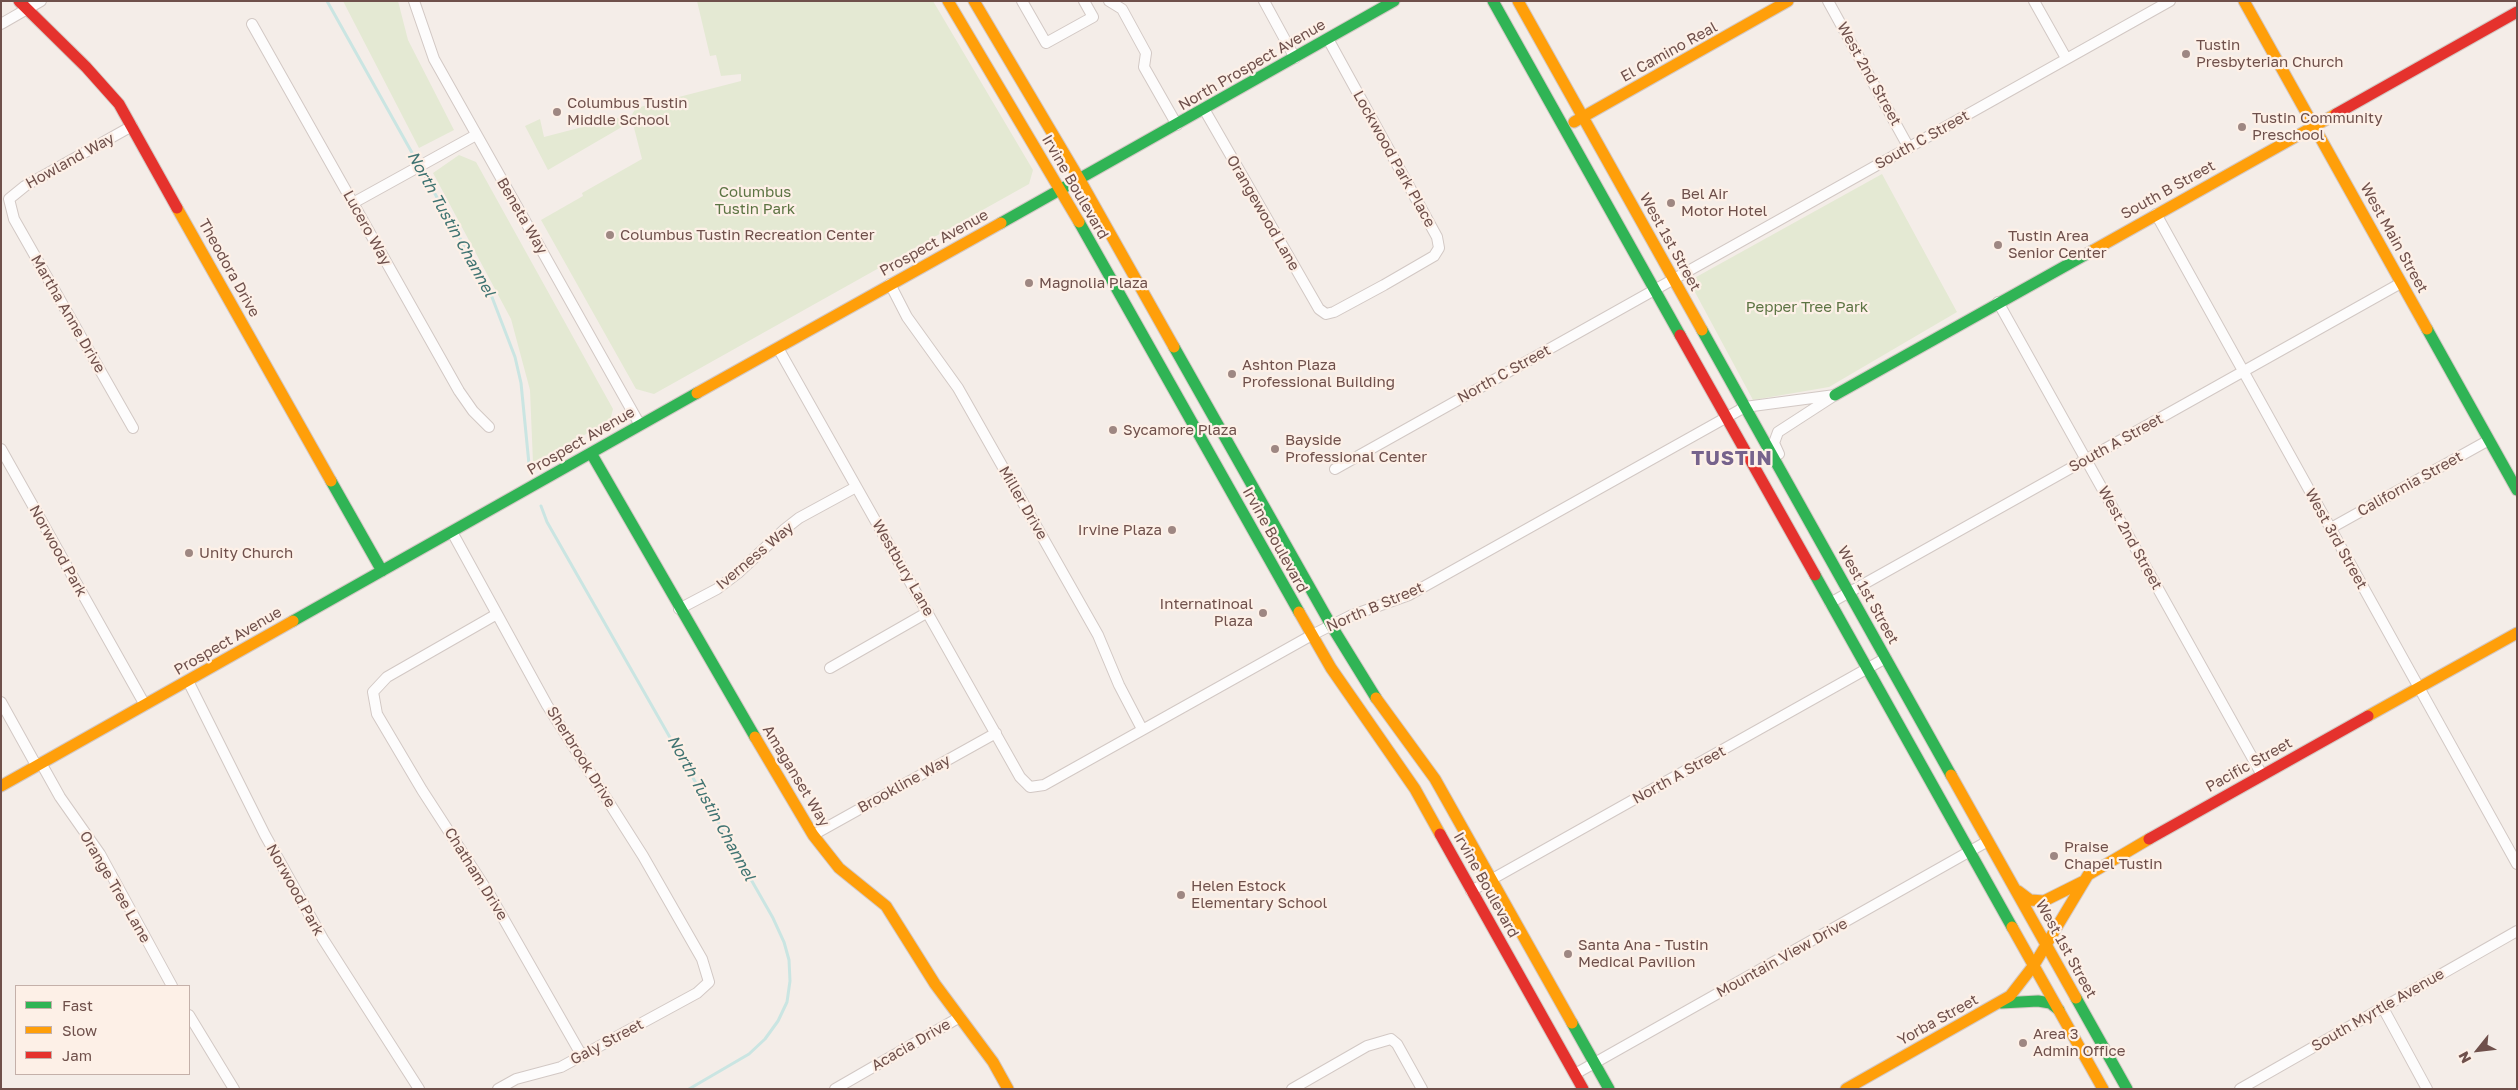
<!DOCTYPE html>
<html>
<head>
<meta charset="utf-8">
<style>
	body { margin:0 }
	#map { position:relative; width:2518px; height:1090px; overflow:hidden; background:#f4ede8; font-family:"Golos Text",sans-serif }
	canvas { display:block }
	.frame { position:absolute; inset:0; border:2px solid #6f504b; pointer-events:none }
	.legend { position:absolute; left:15px; top:985px; width:175px; height:90px; box-sizing:border-box; background:#fdf0e7; border:1px solid #c4b0a9; margin:0; padding:6px 9px; list-style:none; font-size:15px; color:#6f504b }
	.legend li { display:flex; align-items:center; gap:10px; height:25px }
	.legend b { width:25px; border:1px solid #c4b0a9 }
	.north { position:absolute; left:2453px; top:1025px; width:50px; height:50px; -webkit-text-stroke:4px #fdf0e7; paint-order:stroke; rotate:241deg; font-size:14px; font-weight:700; line-height:20px; text-align:center; color:#6f504b }
	.north::after { content:''; display:block; margin:auto; width:18px; height:22px; background:#6f504b; clip-path:polygon(50% 0,100% 100%,50% 72%,0 100%) }
</style>
</head>
<body>
<div id="map">
<canvas width="2518" height="1090"></canvas>
<div class="frame"></div>
<ul class="legend">
<li><b style="height:6px;background:#30b455"></b>Fast</li>
<li><b style="height:6px;background:#ff9f0a"></b>Slow</li>
<li><b style="height:6px;background:#e5322d"></b>Jam</li>
</ul>
<div class="north">N</div>
</div>
<script>
const ctx = document.querySelector('canvas').getContext('2d');
ctx.lineJoin = 'round';
function fillPath(path, color) {
  ctx.fillStyle = color;
  ctx.fill(path, 'evenodd');
}
function shape(rows) {
  const path = new Path2D();
  for (const r of rows) {
    path.moveTo(r[0], r[1]);
    for (let i = 2; i < r.length; i += 2) path.lineTo(r[i], r[i + 1]);
  }
  return path;
}
function strokePath(path, color, width, dash) {
  ctx.strokeStyle = color;
  ctx.lineWidth = width;
  ctx.lineCap = dash ? 'butt' : 'round';
  ctx.setLineDash(dash || []);
  ctx.stroke(path);
}
function label(font, color, halo, rows, align = 'center') {
  ctx.font = font + ' "Golos Text",sans-serif';
  ctx.lineWidth = 4.5;
  ctx.setLineDash([]);
  ctx.textBaseline = 'middle';
  ctx.strokeStyle = halo;
  ctx.fillStyle = color;
  for (const [text, x, y, turn = 0] of rows) {
    ctx.save();
    ctx.translate(x, y);
    ctx.rotate((+turn || 0) * Math.PI / 180);
    ctx.textAlign = isNaN(turn) ? turn : align;
    if (halo) ctx.strokeText(text, 0, 0);
    ctx.fillText(text, 0, 0);
    ctx.restore();
  }
}
fillPath(shape([
	[343,1,398,1,408,40,454,130,419,148],
	[697,1,933,1,1033,170,1029,184,654,394,636,389,541,220,583,196,582,193,642,159,631,116,636,108,741,81,741,74,721,76,716,55,710,56],
	[625,116,627,124,548,170,525,126,540,119,544,137],
	[459,155,476,162,613,409,610,421,533,463,530,390,511,319,433,173],
	[1882,174,1957,312,1829,387,1753,400,1689,281]
]), '#e4e9d3');
strokePath(shape([
	[327,1,490,292,515,357,521,383,529,464],
	[541,506,547,522,773,918,784,942,789,960,790,981,787,1002,778,1021,765,1039,749,1054,689,1089]
]), '#cae5e2', 3);
const street = shape([
	[414,1,434,59,640,425],
	[1022,1,1046,43,1093,17,1084,1],
	[1109,1,1122,9,1146,53,1144,67,1177,125],
	[1264,1,1295,58],
	[1828,1,1909,148],
	[2034,1,2066,58],
	[1,24,41,1],
	[252,24,459,391,473,411,489,427],
	[1204,109,1319,309,1326,314,1334,312,1384,285,1434,256,1439,248,1437,237,1328,39],
	[132,126,25,186,9,199,14,219,133,428],
	[353,203,476,135],
	[2156,214,2517,864],
	[890,284,907,317,958,388,1098,635,1119,685,1142,729],
	[1998,302,2262,775],
	[778,348,1020,777,1030,787,1044,785,1312,635,1350,616,1409,595,1745,407,1835,395],
	[1,449,145,705],
	[1779,454,1774,443,1778,432,1832,397],
	[1335,469,2170,1],
	[2331,528,2489,440],
	[452,532,547,705,643,856,702,959,709,982,697,993,561,1067,516,1079,498,1089],
	[1830,603,2401,283],
	[679,609,717,589,738,573,785,529,799,518,856,487],
	[497,614,387,677,373,692,377,714,422,790,490,895,582,1056],
	[830,668,928,612],
	[188,681,265,835,323,939,419,1089],
	[1,702,36,765],
	[41,763,60,797,100,854,172,986],
	[813,835,996,733],
	[1471,891,1886,658],
	[2383,1008,2427,1089],
	[189,1015,234,1089],
	[1575,1074,1988,841],
	[835,1089,960,1017],
	[1292,1089,1367,1046,1391,1039,1397,1044,1422,1089],
	[2240,1089,2517,931]
]);
const fast = shape([
	[1493,1,1680,335],
	[1079,222,1299,612],
	[1001,223,1394,1],
	[2427,329,2517,490],
	[1702,330,1951,775],
	[1174,347,1331,625,1376,698],
	[1835,395,2092,251],
	[591,453,755,737],
	[331,481,382,571],
	[1815,575,2012,927],
	[293,621,697,393],
	[2076,998,2127,1089],
	[2001,1003,2038,1001,2050,1003,2059,1010],
	[1572,1023,1609,1089]
]);
const slow = shape([
	[948,1,1079,222],
	[974,1,1080,180,1174,347],
	[1518,1,1702,330],
	[2244,1,2427,329],
	[1574,122,1788,1],
	[177,208,331,481],
	[2092,251,2336,114],
	[697,393,1001,223],
	[1299,612,1331,668,1415,789,1440,834],
	[1376,698,1435,779,1572,1023],
	[2368,716,2517,633],
	[755,737,813,835,839,868,886,906,935,984,993,1062,1008,1089],
	[1951,775,2076,998],
	[1,786,293,621],
	[2018,891,2030,900,2044,901,2084,881],
	[2012,927,2103,1089],
	[1846,1089,2010,996,2034,965,2088,875,2149,839]
]);
const jam = shape([
	[19,1,86,67,119,104,177,208],
	[2336,114,2517,12],
	[1680,335,1815,575],
	[1440,834,1583,1089],
	[2149,839,2368,716]
]);
strokePath(street, '#d2c8c4', 12);
strokePath(fast, '#d3c8c4', 13);
strokePath(slow, '#d3c8c4', 13);
strokePath(jam, '#d3c8c4', 13);
strokePath(street, '#fdfcfc', 10);
strokePath(fast, '#30b455', 11);
strokePath(slow, '#ff9f0a', 11);
strokePath(jam, '#e5322d', 11);
for (const [x, y, r, color] of [
	[2186,54,5,"#9e8782"],
	[557,112,5,"#9e8782"],
	[2242,127,5,"#9e8782"],
	[1671,203,5,"#9e8782"],
	[610,235,5,"#9e8782"],
	[1998,245,5,"#9e8782"],
	[1029,283,5,"#9e8782"],
	[1232,374,5,"#9e8782"],
	[1113,430,5,"#9e8782"],
	[1275,449,5,"#9e8782"],
	[1172,530,5,"#9e8782"],
	[189,553,5,"#9e8782"],
	[1263,613,5,"#9e8782"],
	[2054,856,5,"#9e8782"],
	[1181,895,5,"#9e8782"],
	[1568,954,5,"#9e8782"],
	[2023,1043,5,"#9e8782"]
]) {
  const dot = new Path2D();
  dot.arc(x, y, r, 0, 2 * Math.PI);
  ctx.fillStyle = color;
  ctx.fill(dot);
  strokePath(dot, '#fdf0e7', 2);
}
label('15px', '#6f504b', '#fdf0e7', [
	["Tustin",2196,45],
	["Presbyterian Church",2196,62],
	["Columbus Tustin",567,103],
	["Middle School",567,120],
	["Tustin Community",2252,118],
	["Preschool",2252,135],
	["Bel Air",1681,194],
	["Motor Hotel",1681,211],
	["Columbus Tustin Recreation Center",620,235],
	["Tustin Area",2008,236],
	["Senior Center",2008,253],
	["Magnolia Plaza",1039,283],
	["Ashton Plaza",1242,365],
	["Professional Building",1242,382],
	["Sycamore Plaza",1123,430],
	["Bayside",1285,440],
	["Professional Center",1285,457],
	["Irvine Plaza",1162,530,"right"],
	["Unity Church",199,553],
	["Internatinoal",1253,604,"right"],
	["Plaza",1253,621,"right"],
	["Praise",2064,847],
	["Chapel Tustin",2064,864],
	["Helen Estock",1191,886],
	["Elementary School",1191,903],
	["Santa Ana - Tustin",1578,945],
	["Medical Pavilion",1578,962],
	["Area 3",2033,1034],
	["Admin Office",2033,1051]
], 'left');
label('15px', '#6f504b', '#fdf0e7', [
	["El Camino Real",1669,52,-29],
	["North Prospect Avenue",1252,65,-30],
	["West 2nd Street",1869,74,61],
	["South C Street",1922,140,-29],
	["Lockwood Park Place",1394,159,61],
	["Howland Way",70,161,-29],
	["Irvine Boulevard",1075,187,60],
	["South B Street",2168,190,-29],
	["Orangewood Lane",1263,213,60],
	["Beneta Way",522,216,60],
	["Lucero Way",367,228,61],
	["West Main Street",2394,238,61],
	["West 1st Street",1670,242,61],
	["Prospect Avenue",934,243,-29],
	["Theodora Drive",229,268,61],
	["Martha Anne Drive",68,314,60],
	["North C Street",1504,374,-29],
	["Prospect Avenue",581,441,-30],
	["South A Street",2116,443,-29],
	["California Street",2410,484,-29],
	["Miller Drive",1023,503,60],
	["West 2nd Street",2130,538,61],
	["West 3rd Street",2336,539,61],
	["Irvine Boulevard",1275,540,61],
	["Norwood Park",58,551,61],
	["Iverness Way",755,556,-40],
	["Westbury Lane",903,568,60],
	["West 1st Street",1868,595,61],
	["North B Street",1375,607,-23],
	["Prospect Avenue",228,641,-30],
	["Sherbrook Drive",581,757,58],
	["Pacific Street",2249,765,-29],
	["North A Street",1679,775,-29],
	["Amaganset Way",796,776,59],
	["Brookline Way",904,784,-29],
	["Chatham Drive",476,874,58],
	["Irvine Boulevard",1486,885,61],
	["Orange Tree Lane",115,887,60],
	["Norwood Park",295,890,61],
	["West 1st Street",2066,949,61],
	["Mountain View Drive",1782,958,-29],
	["South Myrtle Avenue",2378,1010,-30],
	["Yorba Street",1938,1020,-29],
	["Galy Street",607,1042,-28],
	["Acacia Drive",911,1045,-30]
]);
label('15px', '#5c7443', '#fdf0e7', [
	["Columbus",755,192],
	["Tustin Park",755,209],
	["Pepper Tree Park",1807,307]
]);
label('italic 16px', '#407472', '#fdf0e7', [
	["North Tustin Channel",451,224,61],
	["North Tustin Channel",711,808,61]
]);
ctx.letterSpacing = '1px';
label('bold 20px', '#76638c', '#fdf0e7', [
	["TUSTIN",1732,459]
]);
ctx.letterSpacing = '0px';
</script>
</body>
</html>
